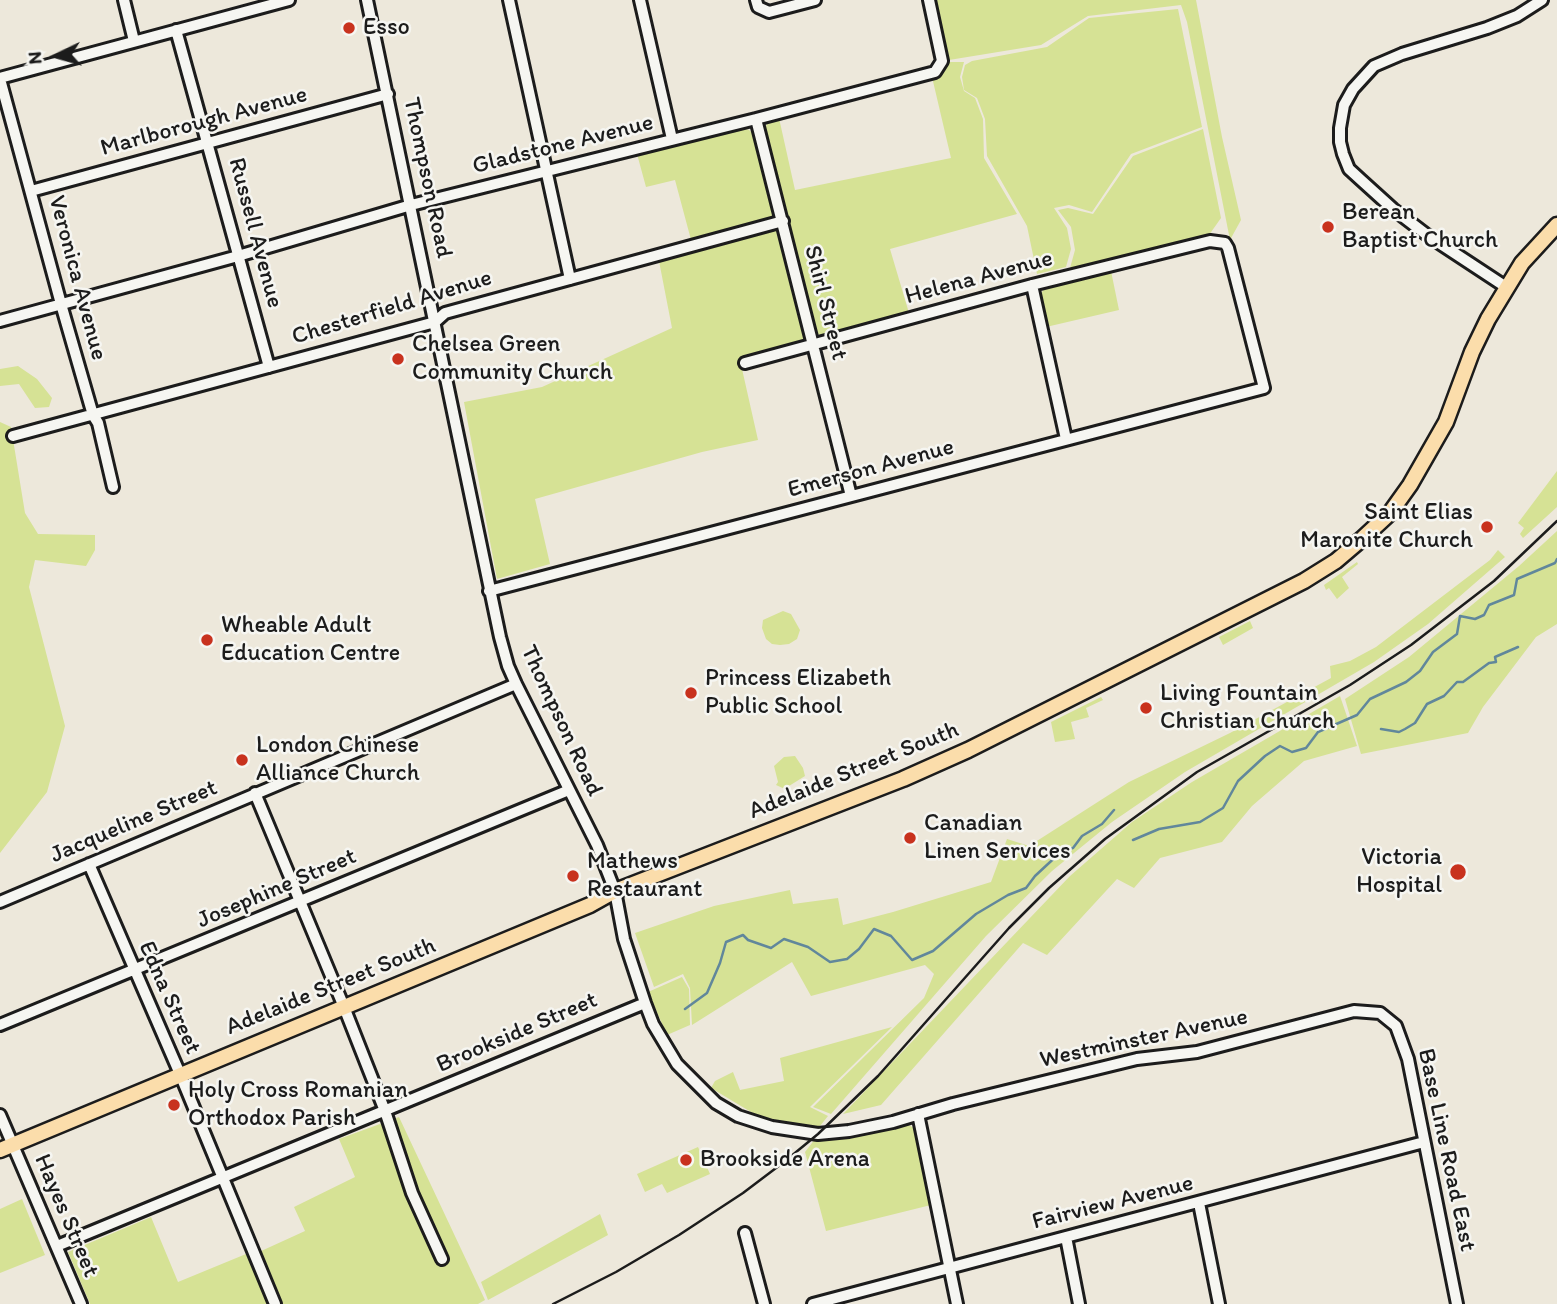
<!DOCTYPE html>
<html>
<head>
<meta charset="utf-8">
<style>
	body { margin:0 }
	#map { position:relative; width:1557px; height:1304px; overflow:hidden; background:#ede8db; font-family:Itim,sans-serif }
	canvas { display:block }
	.north { position:absolute; left:21px; top:21px; width:70px; height:70px; -webkit-text-stroke:5px #f6f6f2; paint-order:stroke; rotate:265deg; font-size:19px; font-weight:700; line-height:28px; text-align:center; color:#1c1c1c }
	.north::after { content:''; display:block; margin:auto; width:24px; height:32px; background:#1c1c1c; clip-path:polygon(50% 0,100% 100%,50% 72%,0 100%) }
</style>
</head>
<body>
<div id="map">
<canvas width="1557" height="1304"></canvas>
<div class="north">N</div>
</div>
<script>
const ctx = document.querySelector('canvas').getContext('2d');
ctx.lineJoin = 'round';
function fillPath(path, color) {
  ctx.fillStyle = color;
  ctx.fill(path, 'evenodd');
}
function shape(rows) {
  const path = new Path2D();
  for (const r of rows) {
    path.moveTo(r[0], r[1]);
    for (let i = 2; i < r.length; i += 2) path.lineTo(r[i], r[i + 1]);
  }
  return path;
}
function strokePath(path, color, width, dash) {
  ctx.strokeStyle = color;
  ctx.lineWidth = width;
  ctx.lineCap = dash ? 'butt' : 'round';
  ctx.setLineDash(dash || []);
  ctx.stroke(path);
}
function label(font, color, halo, rows, align = 'center') {
  ctx.font = font + ' Itim,sans-serif';
  ctx.lineWidth = 5;
  ctx.setLineDash([]);
  ctx.textBaseline = 'middle';
  ctx.strokeStyle = halo;
  ctx.fillStyle = color;
  for (const [text, x, y, turn = 0] of rows) {
    ctx.save();
    ctx.translate(x, y);
    ctx.rotate((+turn || 0) * Math.PI / 180);
    ctx.textAlign = isNaN(turn) ? turn : align;
    if (halo) ctx.strokeText(text, 0, 0);
    ctx.fillText(text, 0, 0);
    ctx.restore();
  }
}
fillPath(shape([
	[936,0,1196,0,1222,137,1241,220,1230,240,1187,22,1181,5,1088,16,1041,45,949,60],
	[1178,9,1202,127,1131,154,1092,212,1069,205,1054,208,1067,228,1071,249,1066,267,1037,274,1027,226,987,156,985,119,977,98,964,90,962,77,965,65,972,61,1047,47,1089,18],
	[947,62,964,62,960,77,964,91,975,98,983,119,984,158,1017,214,890,249,909,313,825,336,817,334,807,301,765,129,768,121,779,118,795,190,951,158,932,77,942,73],
	[742,128,749,130,756,136,807,335,802,342,740,360,758,440,702,452,535,499,550,564,497,579,464,402,542,387,672,328,659,261,694,251,675,180,646,187,637,154],
	[1203,129,1221,218,1209,235,1070,268,1075,250,1071,227,1058,210,1068,208,1093,214,1133,156],
	[1111,271,1119,310,1046,327,1040,298,1044,287],
	[18,366,37,379,52,398,49,407,35,408,19,384,0,386,0,369],
	[0,422,11,427,25,513,38,534,95,535,95,550,86,566,35,560,29,587,65,726,47,792,0,853],
	[1557,471,1557,507,1523,538,1520,534,1524,528,1518,523],
	[1557,531,1557,624,1536,637,1483,707,1468,733,1361,754,1345,699,1409,657,1519,566],
	[1498,550,1505,557,1428,624,1374,662,1185,772,1112,822,1052,871,986,936,831,1114,813,1107,924,998,934,974,925,965,811,996,792,962,692,1025,690,988,683,974,654,987,635,933,714,906,790,890,793,904,838,898,843,925,893,912,991,882,1007,839,1029,846,1129,782,1230,733,1331,678,1330,666,1350,661,1376,647,1490,560],
	[1357,562,1358,564,1342,577,1349,588,1337,599,1329,588,1326,590,1324,585],
	[783,611,791,614,800,630,797,639,789,644,780,645,772,644,766,639,762,628,763,620],
	[1250,621,1253,628,1223,645,1219,637],
	[1340,696,1357,746,1304,761,1252,806,1222,842,1160,858,1134,888,1117,879,1047,955,1023,943,881,1105,843,1114,1070,876,1132,822,1192,782],
	[1101,697,1103,700,1086,708,1089,717,1071,722,1075,739,1055,742,1051,722],
	[795,756,803,768,805,776,789,786,787,790,776,785,778,782,774,766,784,757],
	[682,977,689,989,690,1025,667,1035,648,992],
	[892,1027,810,1107,828,1116,820,1126,799,1126,756,1115,711,1088,715,1081,733,1072,740,1090,784,1081,780,1058],
	[399,1117,485,1300,478,1304,274,1304,259,1252,305,1231,294,1207,355,1177,339,1139],
	[907,1124,914,1128,931,1205,826,1231,805,1152,815,1139,846,1137],
	[698,1147,710,1174,667,1193,662,1184,645,1192,637,1174],
	[22,1199,45,1255,0,1273,0,1209],
	[600,1214,608,1235,488,1300,481,1282],
	[151,1217,178,1282,246,1254,270,1304,90,1304,68,1252]
]), '#d6e295');
strokePath(shape([
	[1381,729,1399,732,1405,729,1415,723,1427,704,1444,696,1457,682,1463,682,1489,663,1496,662,1495,657,1518,647],
	[1133,840,1159,829,1200,822,1223,808,1238,781,1265,756,1280,746,1292,752,1306,748,1318,732,1357,715,1370,699,1406,682,1420,671,1433,652,1457,634,1460,616,1475,619,1484,615,1489,605,1514,595,1517,579,1555,563,1557,559],
	[685,1009,707,993,720,963,726,942,743,935,748,940,771,948,784,939,808,947,830,962,847,959,859,949,874,929,891,936,912,960,933,951,976,914,1008,895,1026,888,1035,876,1063,850,1073,848,1082,836,1102,824,1114,810]
]), '#61879b', 2.5);
const minor = shape([
	[124,0,134,41],
	[367,0,500,637,508,666,516,684,597,845,615,891,624,939,645,1003,653,1024,677,1064,716,1103,738,1116,772,1127,818,1134,849,1131,893,1122,953,1104,1137,1059,1197,1052,1354,1011,1380,1013,1396,1026,1408,1059,1457,1304],
	[509,0,570,279],
	[640,0,672,139],
	[756,0,758,7,769,12,815,0],
	[176,30,269,367],
	[0,78,289,0],
	[0,79,61,304,93,415,98,423,113,487],
	[756,119,851,496],
	[31,191,388,94],
	[1032,285,1066,439],
	[1506,287,1427,235,1393,209,1361,180,1349,169,1343,154,1340,142,1340,128,1344,105,1353,89,1374,66,1402,54,1487,28,1517,16,1542,0],
	[0,321,238,256,411,205,756,119,935,72,942,61,929,0],
	[13,436,435,322,445,313,783,221],
	[489,591,1264,388,1228,248,1225,243,1210,241,1032,285,745,363],
	[255,793,344,1007,385,1111,412,1193,442,1259],
	[89,864,180,1074,275,1304],
	[0,902,516,684],
	[0,1025,569,790],
	[918,1114,957,1304],
	[0,1115,81,1304],
	[1199,1203,1219,1304],
	[745,1233,764,1304],
	[1066,1237,1079,1304],
	[57,1246,645,1003],
	[813,1304,1424,1142]
]);
const major = shape([
	[0,1150,590,905,615,891,903,779,968,750,1304,581,1336,561,1363,538,1390,513,1410,485,1446,422,1472,352,1488,319,1522,263,1557,225]
]);
strokePath(minor, '#1c1c1c', 16);
strokePath(major, '#1c1c1c', 19);
strokePath(minor, '#f6f6f2', 10);
strokePath(major, '#fbddab', 14);
strokePath(shape([
	[553,1304,616,1272,679,1235,743,1193,784,1162,818,1134,878,1076,1009,928,1049,888,1105,839,1197,772,1350,685,1411,645,1494,581,1557,521]
]), '#1c1c1c', 2.5);
for (const [x, y, r, color] of [
	[349,28,7,"#c8321e"],
	[1328,227,7,"#c8321e"],
	[398,359,7,"#c8321e"],
	[1487,527,7,"#c8321e"],
	[207,640,7,"#c8321e"],
	[691,693,7,"#c8321e"],
	[1146,708,7,"#c8321e"],
	[242,760,7,"#c8321e"],
	[910,838,7,"#c8321e"],
	[1458,872,9,"#c8321e"],
	[573,876,7,"#c8321e"],
	[174,1105,7,"#c8321e"],
	[686,1160,7,"#c8321e"]
]) {
  const dot = new Path2D();
  dot.arc(x, y, r, 0, 2 * Math.PI);
  ctx.fillStyle = color;
  ctx.fill(dot);
  strokePath(dot, '#f6f6f2', 2.5);
}
label('24px', '#1c1c1c', '#f6f6f2', [
	["Esso",363,28],
	["Berean",1342,213],
	["Baptist Church",1342,241],
	["Chelsea Green",412,345],
	["Community Church",412,373],
	["Saint Elias",1473,513,"right"],
	["Maronite Church",1473,541,"right"],
	["Wheable Adult",221,626],
	["Education Centre",221,654],
	["Princess Elizabeth",705,679],
	["Public School",705,707],
	["Living Fountain",1160,694],
	["Christian Church",1160,722],
	["London Chinese",256,746],
	["Alliance Church",256,774],
	["Canadian",924,824],
	["Linen Services",924,852],
	["Victoria",1442,858,"right"],
	["Hospital",1442,886,"right"],
	["Mathews",587,862],
	["Restaurant",587,890],
	["Holy Cross Romanian",188,1091],
	["Orthodox Parish",188,1119],
	["Brookside Arena",700,1160]
], 'left');
label('24px', '#1c1c1c', '#f6f6f2', [
	["Marlborough Avenue",204,122,-15],
	["Gladstone Avenue",563,145,-14],
	["Thompson Road",427,178,78],
	["Russell Avenue",255,233,75],
	["Veronica Avenue",77,278,75],
	["Helena Avenue",979,278,-15],
	["Shirl Street",825,303,76],
	["Chesterfield Avenue",392,308,-17],
	["Emerson Avenue",871,469,-15],
	["Thompson Road",561,721,65],
	["Adelaide Street South",854,771,-22],
	["Jacqueline Street",134,822,-23],
	["Josephine Street",277,889,-23],
	["Adelaide Street South",331,987,-22],
	["Edna Street",169,998,66],
	["Brookside Street",517,1033,-23],
	["Westminster Avenue",1144,1039,-12],
	["Base Line Road East",1446,1150,78],
	["Fairview Avenue",1113,1203,-14],
	["Hayes Street",66,1216,67]
]);
</script>
</body>
</html>
